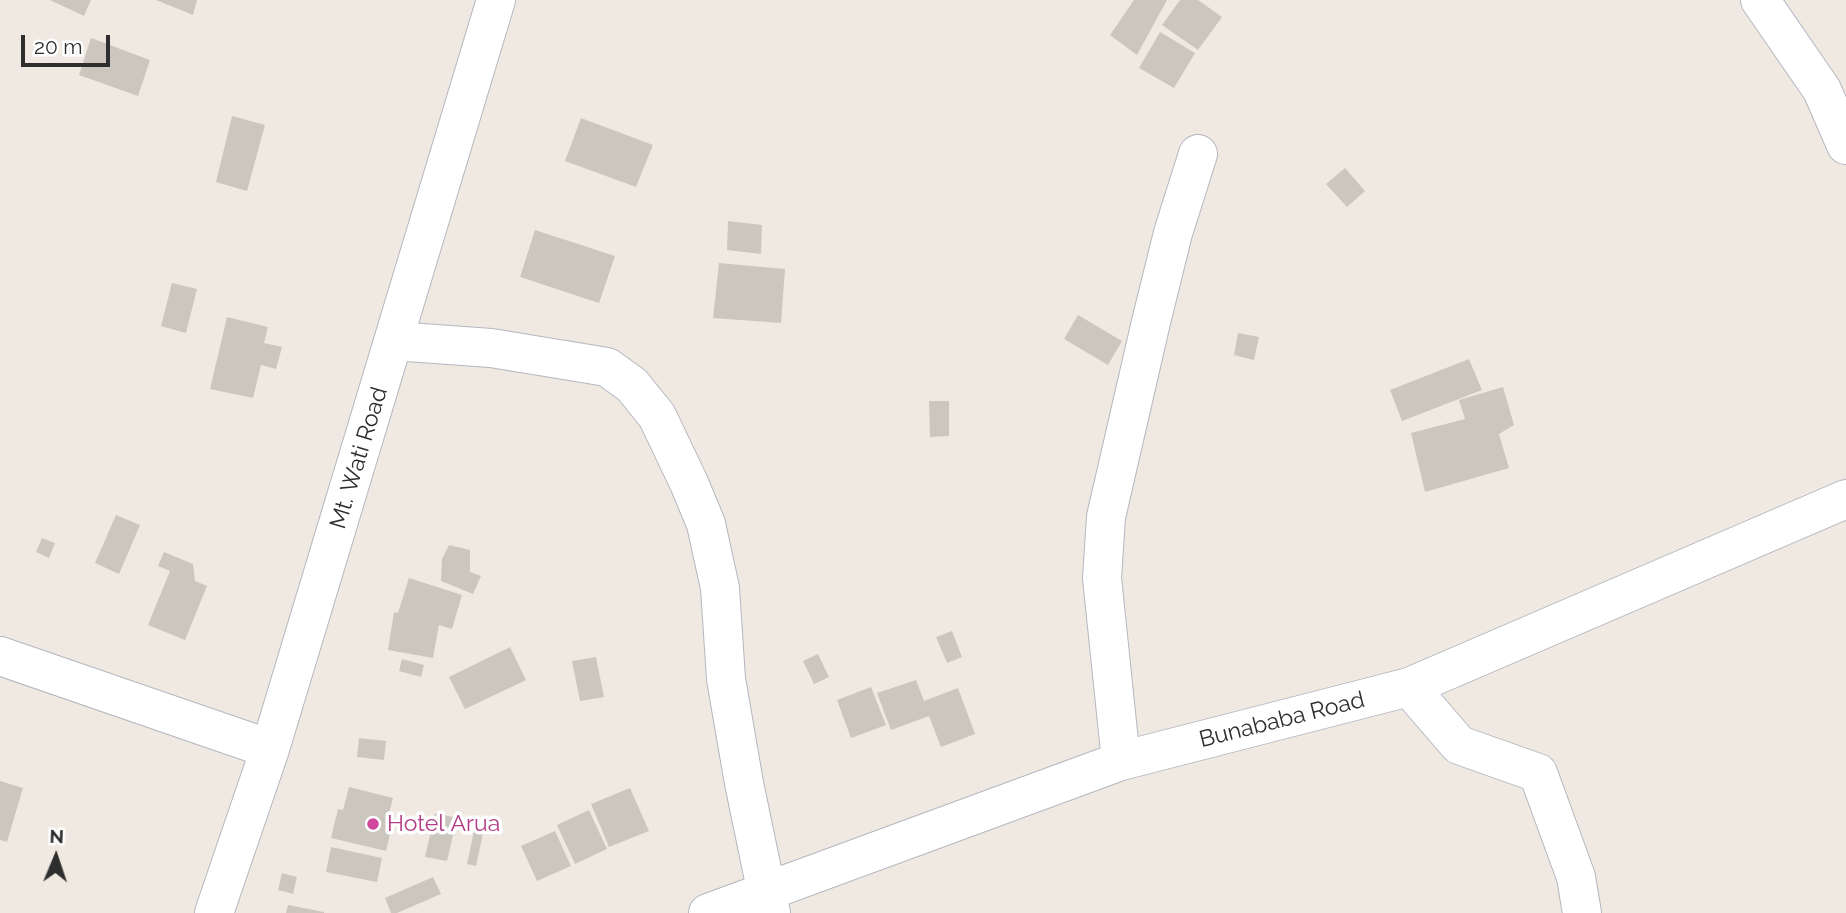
<!DOCTYPE html>
<html>
<head>
<meta charset="utf-8">
<style>
	body { margin:0 }
	#map { position:relative; width:1846px; height:913px; overflow:hidden; background:#efe9e1; font-family:Raleway,sans-serif }
	canvas { display:block }
	.north { position:absolute; left:21px; top:822px; width:70px; height:70px; -webkit-text-stroke:5px #fff; paint-order:stroke; rotate:2deg; font-size:19px; font-weight:700; line-height:28px; text-align:center; color:#2e2e2e }
	.north::after { content:''; display:block; margin:auto; width:24px; height:32px; background:#2e2e2e; clip-path:polygon(50% 0,100% 100%,50% 72%,0 100%) }
	.scale { position:absolute; left:21px; top:35px; width:89px; height:32px; box-sizing:border-box; border:4px solid #2e2e2e; border-top:0; padding-left:9px; font-size:21px; line-height:24px; white-space:nowrap; color:#2e2e2e; -webkit-text-stroke:5px #fff; paint-order:stroke }
</style>
</head>
<body>
<div id="map">
<canvas width="1846" height="913"></canvas>
<div class="north">N</div>
<div class="scale">20 m</div>
</div>
<script>
const ctx = document.querySelector('canvas').getContext('2d');
ctx.lineJoin = 'round';
function fillPath(path, color) {
  ctx.fillStyle = color;
  ctx.fill(path, 'evenodd');
}
function shape(rows) {
  const path = new Path2D();
  for (const r of rows) {
    path.moveTo(r[0], r[1]);
    for (let i = 2; i < r.length; i += 2) path.lineTo(r[i], r[i + 1]);
  }
  return path;
}
function strokePath(path, color, width, dash) {
  ctx.strokeStyle = color;
  ctx.lineWidth = width;
  ctx.lineCap = dash ? 'butt' : 'round';
  ctx.setLineDash(dash || []);
  ctx.stroke(path);
}
function label(font, color, halo, rows, align = 'center') {
  ctx.font = font + ' Raleway,sans-serif';
  ctx.lineWidth = 7;
  ctx.setLineDash([]);
  ctx.textBaseline = 'middle';
  ctx.strokeStyle = halo;
  ctx.fillStyle = color;
  for (const [text, x, y, turn = 0] of rows) {
    ctx.save();
    ctx.translate(x, y);
    ctx.rotate((+turn || 0) * Math.PI / 180);
    ctx.textAlign = isNaN(turn) ? turn : align;
    if (halo) ctx.strokeText(text, 0, 0);
    ctx.fillText(text, 0, 0);
    ctx.restore();
  }
}
fillPath(shape([
	[50,0,91,0,84,16],
	[156,0,197,0,193,15],
	[1134,0,1167,0,1137,55,1110,35],
	[1180,0,1198,0,1222,17,1198,50,1162,25],
	[1160,32,1195,53,1174,88,1139,68],
	[91,38,150,60,138,96,79,75],
	[232,116,265,125,247,191,216,182],
	[581,118,653,145,636,187,565,161],
	[1345,168,1365,191,1347,207,1326,184],
	[728,221,762,225,761,254,727,250],
	[535,230,615,256,599,303,520,277],
	[719,263,785,269,781,323,713,318],
	[172,283,197,289,186,333,161,326],
	[1078,315,1122,341,1108,365,1064,339],
	[227,317,268,327,264,343,282,347,276,369,261,365,253,398,210,389],
	[1238,333,1259,337,1254,360,1234,355],
	[1469,359,1482,390,1402,421,1390,390],
	[1503,387,1514,425,1499,434,1509,468,1425,492,1411,433,1465,419,1459,400],
	[929,401,949,401,949,436,930,437],
	[116,515,140,525,119,574,95,563],
	[42,538,55,543,49,558,36,552],
	[449,545,470,550,470,572,481,576,473,594,441,581,442,559],
	[164,552,193,564,195,581,207,586,185,640,148,625,170,571,158,566],
	[409,578,462,595,452,629,439,625,433,658,388,650,394,612,398,613],
	[952,631,962,657,947,663,936,637],
	[510,647,526,680,465,709,449,677],
	[818,654,829,677,814,684,803,661],
	[596,657,604,697,580,701,572,661],
	[402,659,424,665,421,677,399,671],
	[916,680,924,701,958,688,975,734,941,747,929,716,891,730,877,693],
	[871,687,886,725,851,738,837,700],
	[359,738,386,741,384,760,357,757],
	[0,781,23,788,7,842,0,840],
	[349,787,393,798,387,821,393,822,386,851,331,838,338,809,343,810],
	[630,788,649,831,609,847,591,804],
	[589,810,607,849,575,864,557,825],
	[435,813,457,818,447,861,425,857],
	[474,831,483,833,476,866,467,864],
	[555,831,571,866,537,881,521,846],
	[331,847,382,858,377,882,326,872],
	[282,873,297,877,293,894,278,890],
	[433,877,441,894,397,913,391,913,385,898],
	[288,905,324,912,324,913,286,913]
]), '#cbc7bf');
const minor = shape([
	[1760,0,1822,90,1846,145],
	[394,341,491,348,607,367,632,385,657,416,689,483,706,524,720,588,726,679,744,783,771,913],
	[0,656,270,749],
	[1409,687,1459,745,1538,773,1576,877,1582,913],
	[1121,761,1102,578,1106,517,1151,322,1173,233,1198,154],
	[214,913,270,749,496,0],
	[708,913,1121,761,1409,687,1846,499]
]);
strokePath(minor, '#b4b7c1', 40);
strokePath(minor, '#fff', 38);
for (const [x, y, r, color] of [
	[373,824,7,"#d1479c"]
]) {
  const dot = new Path2D();
  dot.arc(x, y, r, 0, 2 * Math.PI);
  ctx.fillStyle = color;
  ctx.fill(dot);
  strokePath(dot, '#fff', 2.5);
}
label('23px', '#2e2e2e', '#fff', [
	["Mt. Wati Road",359,458,-73],
	["Bunababa Road",1282,720,-14]
]);
label('23px', '#b23c85', '#fff', [
	["Hotel Arua",387,824]
], 'left');
</script>
</body>
</html>
